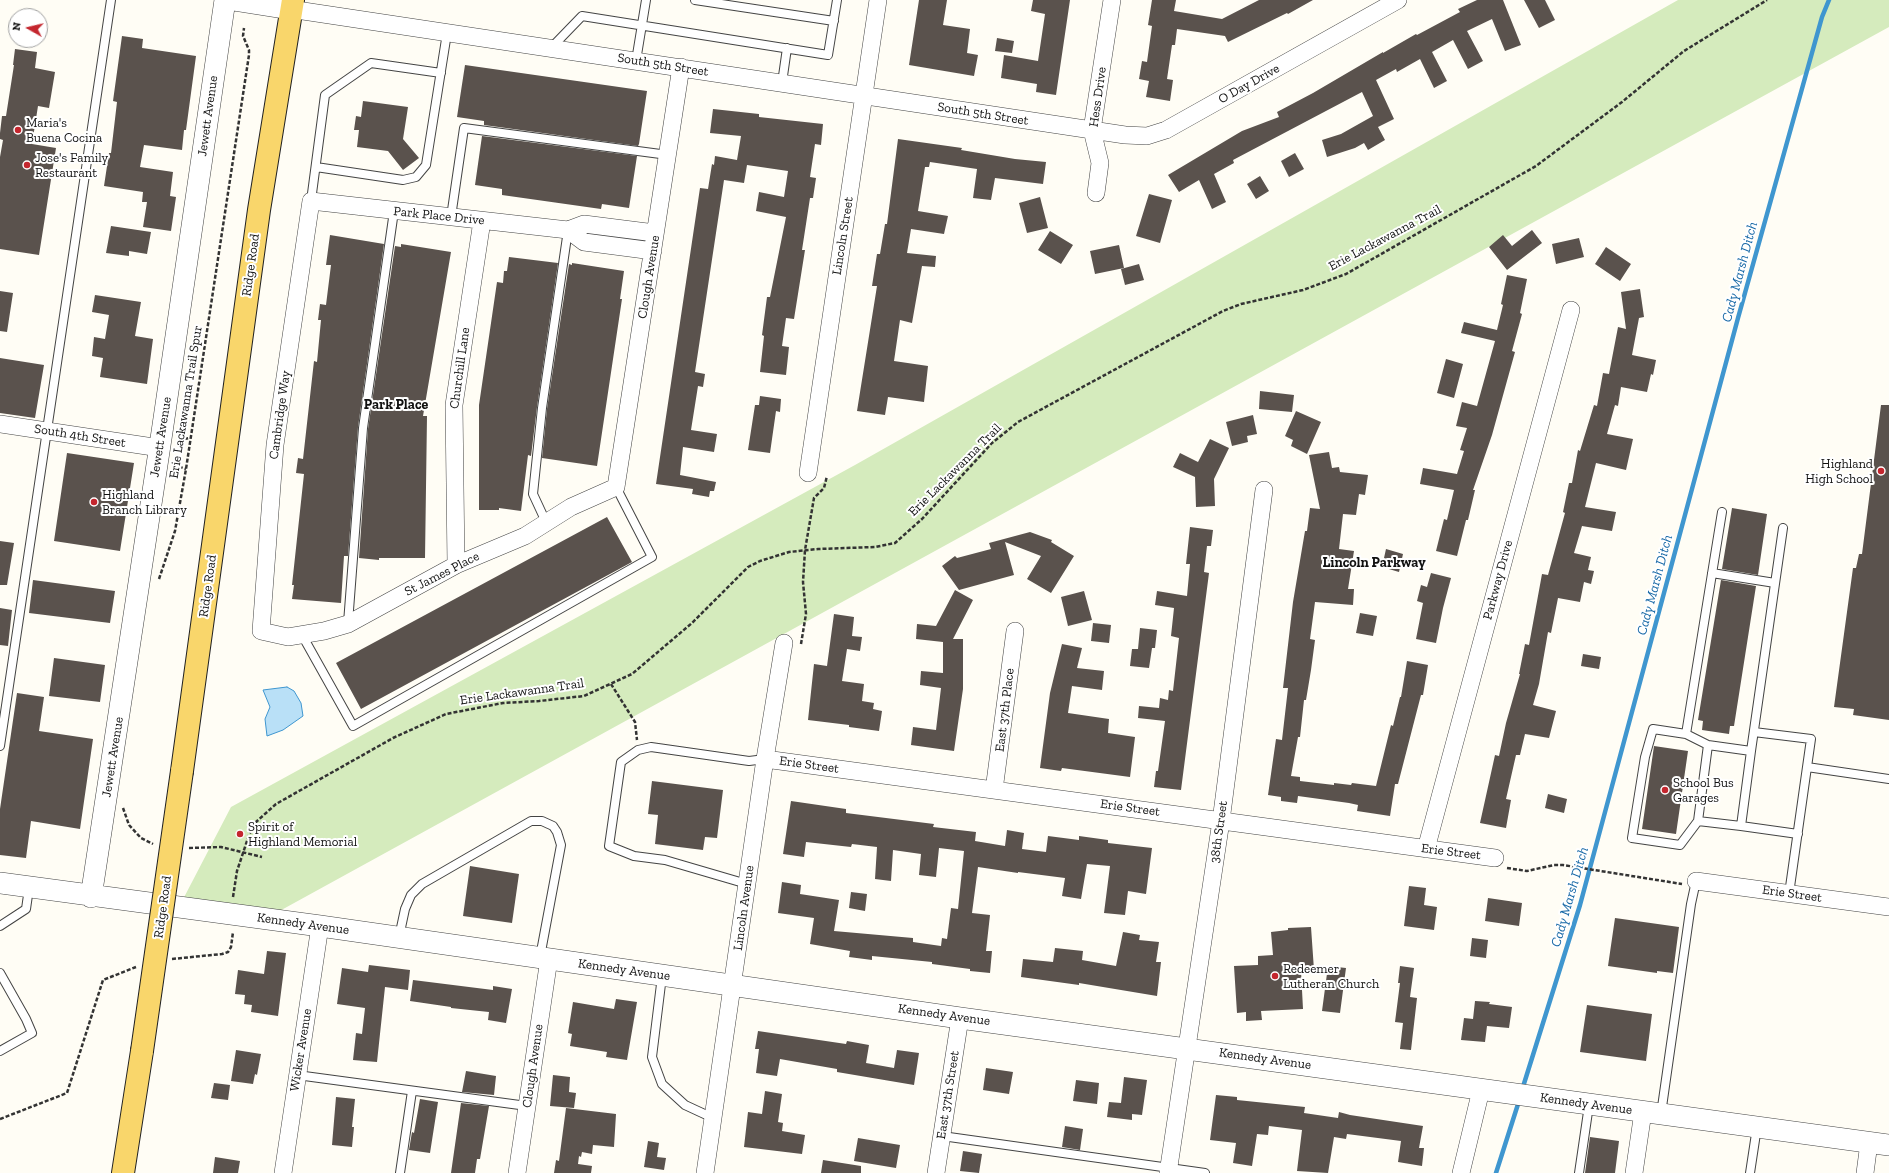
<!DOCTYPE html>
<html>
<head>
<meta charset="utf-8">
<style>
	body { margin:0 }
	#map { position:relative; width:1889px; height:1173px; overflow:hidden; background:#fffdf5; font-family:"Zilla Slab",serif }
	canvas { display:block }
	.north { position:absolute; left:8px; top:8px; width:40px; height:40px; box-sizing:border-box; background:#fff; border:1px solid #a0a0a0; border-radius:50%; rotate:278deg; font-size:11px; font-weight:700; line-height:16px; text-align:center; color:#111 }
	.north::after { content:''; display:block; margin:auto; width:14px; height:18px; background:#c4262e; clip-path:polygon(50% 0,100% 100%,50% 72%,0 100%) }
</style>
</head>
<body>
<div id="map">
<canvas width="1889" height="1173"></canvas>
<div class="north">N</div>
</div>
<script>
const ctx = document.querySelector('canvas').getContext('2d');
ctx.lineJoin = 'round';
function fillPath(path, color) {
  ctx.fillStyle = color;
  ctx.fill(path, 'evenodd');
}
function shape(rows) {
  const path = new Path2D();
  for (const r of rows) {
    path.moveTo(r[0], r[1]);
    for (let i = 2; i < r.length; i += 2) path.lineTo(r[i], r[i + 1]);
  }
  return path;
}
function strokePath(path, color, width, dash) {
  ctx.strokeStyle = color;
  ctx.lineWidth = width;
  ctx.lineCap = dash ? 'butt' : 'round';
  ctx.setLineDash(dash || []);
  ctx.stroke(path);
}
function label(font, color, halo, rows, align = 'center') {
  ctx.font = font + ' "Zilla Slab",serif';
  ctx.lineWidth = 4;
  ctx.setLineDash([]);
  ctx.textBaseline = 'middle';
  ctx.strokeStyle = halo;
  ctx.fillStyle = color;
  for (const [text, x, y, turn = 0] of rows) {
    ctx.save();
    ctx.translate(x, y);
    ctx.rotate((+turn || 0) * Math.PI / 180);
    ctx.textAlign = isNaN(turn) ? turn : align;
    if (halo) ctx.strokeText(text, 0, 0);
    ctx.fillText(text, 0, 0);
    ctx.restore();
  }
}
fillPath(shape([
	[1678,0,1889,0,1889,27,265,919,179,907,231,807,855,465]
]), '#d5ebbd');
const water = shape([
	[287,687,294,691,301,703,303,716,283,730,267,736,265,719,270,707,263,690,287,687]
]);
fillPath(water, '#b9e0f7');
strokePath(water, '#3f96cf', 1);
strokePath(shape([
	[1522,1090,1580,905,1738,318,1822,17,1829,0],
	[1496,1173,1519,1101]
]), '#3f96cf', 4.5);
fillPath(shape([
	[919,0,947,0,943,25,970,29,967,53,978,55,974,76,909,65],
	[1033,0,1070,0,1056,95,1036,92,1037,84,1001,78,1004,55,1038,61,1045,14,1031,11],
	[1152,0,1176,0,1174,11,1222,19,1259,0,1313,0,1288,14,1287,13,1228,42,1225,36,1177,29,1175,45,1172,45,1167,79,1173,80,1170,101,1146,97,1149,81,1139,79,1142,61,1147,62,1152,26,1148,25],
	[1477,0,1503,0,1521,45,1505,51,1492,19,1467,31,1483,61,1468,69,1453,40,1432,52,1447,81,1434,88,1420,59,1397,72,1396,69,1376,80,1394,119,1378,127,1385,140,1368,150,1364,143,1355,148,1327,157,1322,140,1341,134,1373,116,1362,92,1233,160,1234,163,1214,174,1226,202,1212,209,1199,180,1179,192,1168,175,1242,131,1279,117,1277,112,1313,93,1383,52,1383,53,1416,34,1417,35,1460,12,1458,9],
	[1524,0,1545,0,1555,20,1539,28],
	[122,36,143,39,142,48,196,56,186,130,184,130,182,150,144,145,140,167,173,172,170,196,176,197,171,231,143,227,147,202,142,202,143,192,104,186,109,153,111,153,117,102,113,101],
	[997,38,1014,41,1012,53,995,51],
	[15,49,37,52,35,68,55,72,49,108,38,106,32,144,56,148,39,255,0,249,0,157,3,140,0,139,0,133,2,116,6,116,14,65,13,65],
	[465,65,647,91,639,144,638,146,484,125,484,121,457,117],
	[363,101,408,107,403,139,419,158,403,170,388,151,357,147,359,130,354,130,356,116,361,117],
	[713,109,759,114,759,117,823,124,821,145,815,144,810,177,816,178,813,198,810,198,802,250,805,250,794,319,786,318,782,346,789,347,786,375,760,372,764,336,762,335,767,297,770,297,786,217,756,211,759,192,784,197,788,171,747,165,744,183,724,180,695,372,705,374,703,387,698,386,691,430,717,434,714,452,683,447,680,475,716,482,714,491,710,491,709,497,692,494,693,489,656,484,700,188,708,189,712,164,714,165,715,156,737,160,741,136,710,133],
	[482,136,637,156,629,208,602,204,601,209,502,195,502,189,475,185],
	[898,139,962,148,961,150,1015,159,1046,162,1043,184,995,178,991,200,973,198,977,169,930,162,929,167,925,167,918,211,948,216,944,234,911,229,907,253,936,256,935,267,922,266,912,323,900,320,894,361,928,366,924,402,888,397,885,415,857,411,877,286,872,286,877,254,880,254,885,224,887,224],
	[1295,153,1304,169,1289,177,1281,161],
	[1260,176,1269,191,1256,199,1247,184],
	[1149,194,1172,200,1160,243,1136,236],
	[1040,197,1048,228,1027,233,1019,203],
	[111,226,151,232,147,254,129,251,129,256,106,253],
	[1532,230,1542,243,1507,270,1489,247,1503,235,1512,246],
	[1050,231,1073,245,1061,264,1038,250],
	[330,235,384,244,358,427,348,556,344,556,341,603,292,599,294,585,292,585,304,474,296,473,298,458,303,459,314,361,317,362,321,320,318,320,320,304,326,305,331,265,326,265],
	[1579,238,1584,257,1556,264,1552,244],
	[401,244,451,252,423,416,427,416,425,558,379,558,379,560,359,558,368,429,395,246,401,247],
	[1119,245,1124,268,1095,274,1090,251],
	[1606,247,1631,264,1620,281,1595,264],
	[509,257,558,263,537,407,531,456,528,455,521,511,499,508,499,510,479,510,479,405,497,282,503,283,504,271,507,271],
	[572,263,624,271,620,299,622,299,597,466,542,458,547,409,569,264,572,265],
	[1139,264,1144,280,1125,285,1121,269],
	[1507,275,1527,279,1520,313,1522,314,1512,351,1515,352,1492,435,1473,490,1475,490,1468,520,1466,520,1457,556,1436,551,1444,519,1447,520,1454,490,1420,484,1423,468,1457,474,1464,451,1460,450,1467,428,1456,426,1462,402,1477,406,1495,341,1461,333,1464,322,1497,330,1503,305,1501,304],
	[1640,289,1644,317,1639,318,1632,355,1656,360,1653,375,1651,374,1647,392,1621,387,1618,406,1615,405,1607,434,1633,439,1626,470,1596,463,1585,507,1616,512,1612,531,1582,526,1574,553,1591,557,1588,570,1594,571,1591,584,1584,582,1580,602,1558,598,1551,633,1548,632,1539,684,1533,705,1556,711,1549,738,1525,734,1520,755,1516,755,1506,799,1511,800,1506,828,1480,823,1495,755,1499,756,1506,723,1520,674,1519,674,1525,644,1529,645,1542,574,1548,575,1565,513,1563,512,1569,483,1572,483,1578,450,1580,451,1594,405,1597,406,1603,373,1609,374,1618,327,1626,329,1621,292],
	[0,291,13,293,7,332,0,331],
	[95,295,141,302,135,336,153,339,147,384,100,377,103,358,92,356,94,337,105,339,109,315,92,312],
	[0,358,44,365,35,418,0,413],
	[1446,359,1463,364,1454,398,1437,393],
	[1260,391,1294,395,1292,412,1259,409],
	[760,396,781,399,780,412,776,411,770,453,748,450,755,405,759,405],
	[1881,405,1889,405,1889,720,1853,715,1854,709,1834,707,1853,568,1856,568,1859,554,1862,554],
	[1296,411,1321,422,1307,454,1291,446,1293,440,1285,436],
	[1253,415,1257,434,1247,436,1248,442,1232,446,1226,422],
	[1210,439,1229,448,1214,479,1215,506,1196,507,1195,477,1173,467,1180,453,1198,462],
	[1329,452,1332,468,1339,467,1340,472,1368,475,1365,495,1359,494,1356,515,1343,514,1339,549,1354,551,1348,589,1354,589,1353,605,1315,602,1310,639,1315,640,1311,670,1306,700,1304,700,1300,737,1298,737,1291,776,1300,777,1300,781,1334,785,1334,783,1351,785,1352,783,1376,786,1391,725,1393,726,1400,697,1401,697,1407,661,1428,665,1423,695,1421,695,1398,784,1395,784,1390,816,1357,811,1358,805,1349,803,1298,796,1297,803,1281,801,1281,797,1268,795,1276,739,1282,740,1288,688,1283,688,1293,602,1305,531,1307,531,1310,508,1320,509,1309,455],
	[67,453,134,463,120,551,54,541],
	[1732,508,1767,514,1758,575,1722,569],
	[607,517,632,562,361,709,336,663],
	[1190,527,1213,530,1211,546,1207,546,1204,572,1209,573,1181,790,1154,787,1156,771,1158,771,1165,721,1138,718,1139,706,1159,708,1160,698,1168,700,1169,690,1173,691,1179,638,1171,636,1174,608,1155,605,1157,591,1187,596,1190,564,1186,564],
	[1030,532,1052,540,1051,542,1074,556,1051,593,1027,579,1041,556,1005,542,1014,575,959,590,942,566,955,556,957,558,991,549,989,543],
	[0,541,14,543,7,585,0,585],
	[1386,549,1403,554,1399,572,1382,567],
	[1431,573,1451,578,1443,608,1436,643,1416,639,1423,603,1417,601,1421,585,1427,587],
	[33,580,115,591,110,623,29,613],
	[1721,580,1756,586,1734,726,1730,726,1729,734,1702,730,1703,721,1698,720],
	[955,590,973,600,953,639,963,639,963,689,954,751,911,745,913,727,936,730,941,688,920,685,921,671,943,673,943,642,916,639,917,624,936,626],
	[1084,591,1092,620,1068,626,1061,597],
	[0,608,12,610,8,646,0,645],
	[1360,613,1377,616,1373,636,1356,633],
	[834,614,854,617,852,636,862,637,860,651,847,649,842,681,864,684,862,701,874,703,873,709,882,711,879,731,849,727,849,725,808,720,814,664,827,666],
	[1093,623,1111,625,1109,643,1091,641],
	[1140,628,1157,630,1155,648,1152,648,1149,668,1130,666,1132,649,1138,649],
	[1062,644,1082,648,1077,668,1104,671,1102,690,1072,686,1068,713,1109,719,1108,733,1135,737,1130,777,1062,768,1061,771,1040,768,1050,693],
	[1583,654,1601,657,1599,669,1581,666],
	[54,658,105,665,100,702,49,696],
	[17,693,44,697,39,731,93,739,80,829,31,821,26,858,0,855,0,809],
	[1654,746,1688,751,1676,834,1642,829],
	[652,781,723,790,717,838,705,837,703,850,655,844,658,815,648,814],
	[1548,794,1567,799,1564,813,1545,808],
	[791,801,846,809,846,813,934,824,933,827,976,832,975,841,1005,846,1007,830,1024,833,1022,849,1046,852,1048,836,1079,840,1079,836,1108,840,1108,843,1152,848,1146,894,1128,891,1125,915,1104,913,1110,866,1087,864,1081,899,1062,896,1065,878,1018,872,1018,873,978,867,972,913,990,915,986,951,992,951,990,973,970,971,970,969,932,964,932,962,872,956,872,960,849,957,850,951,810,944,814,918,778,913,782,882,801,885,800,894,839,900,834,931,913,938,913,942,941,946,942,938,947,939,951,908,958,909,964,851,939,848,936,877,919,875,921,854,893,850,891,881,875,879,877,847,852,844,851,847,806,842,804,857,783,854],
	[470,866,519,874,512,923,463,916],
	[1409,886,1426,888,1424,905,1437,907,1434,930,1404,926],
	[851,892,867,894,865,911,849,908],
	[1488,898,1522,903,1519,926,1485,921],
	[1615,918,1679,927,1673,973,1657,971,1657,973,1608,966],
	[1311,927,1314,970,1301,971,1303,1009,1261,1011,1262,1020,1246,1021,1246,1012,1237,1013,1234,966,1258,965,1258,956,1273,955,1271,932,1288,930,1288,928],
	[1123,932,1140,935,1139,940,1159,942,1156,962,1161,962,1157,996,1079,983,1079,985,1021,977,1023,959,1053,962,1055,948,1083,951,1082,960,1116,966],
	[1472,938,1488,940,1486,958,1470,956],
	[267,951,286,953,278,1016,251,1012,252,1005,244,1004,245,995,235,994,238,970,264,974],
	[369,965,410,970,408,990,385,987,377,1062,353,1060,356,1033,362,1034,365,1008,337,1004,342,968,368,972],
	[1328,966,1346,968,1340,1013,1322,1011],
	[1400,966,1414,968,1410,997,1417,998,1411,1050,1400,1049,1403,1023,1395,1022,1400,983,1398,983],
	[413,980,493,990,493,986,512,989,506,1023,488,1020,489,1012,451,1008,451,1007,410,1001],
	[616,999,637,1002,627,1060,606,1057,607,1052,570,1046,572,1034,568,1033,573,1002,614,1009],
	[1475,1001,1490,1002,1489,1004,1512,1007,1509,1028,1487,1026,1485,1042,1461,1040,1464,1018,1473,1019],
	[1587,1005,1652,1014,1646,1061,1580,1052],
	[758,1031,846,1044,847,1041,869,1045,866,1063,894,1068,897,1050,919,1053,914,1085,837,1072,837,1069,780,1059,777,1076,756,1073,759,1049,755,1049],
	[236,1050,261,1054,257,1075,255,1074,253,1084,231,1081],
	[986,1068,1013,1072,1009,1094,983,1090],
	[466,1071,496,1076,494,1095,462,1092],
	[553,1075,570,1077,569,1092,576,1093,574,1108,550,1106],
	[1124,1077,1147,1080,1142,1115,1132,1114,1132,1120,1107,1117,1109,1102,1121,1103],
	[1076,1080,1099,1083,1097,1104,1073,1101],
	[214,1083,230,1085,228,1100,211,1098],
	[765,1091,782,1094,778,1122,783,1123,782,1131,805,1135,802,1154,744,1147,748,1112,762,1114],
	[1216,1095,1237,1097,1237,1100,1305,1107,1304,1113,1338,1118,1339,1112,1350,1115,1423,1126,1419,1148,1424,1148,1422,1166,1398,1162,1401,1141,1347,1134,1346,1139,1334,1137,1328,1173,1297,1171,1302,1130,1269,1126,1268,1135,1257,1134,1252,1166,1233,1163,1236,1143,1210,1140],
	[336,1097,355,1099,352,1127,354,1127,352,1147,332,1145],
	[420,1099,438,1102,430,1153,409,1150,412,1132,414,1133],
	[461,1103,489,1106,480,1159,477,1159,475,1173,451,1173],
	[566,1108,616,1114,614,1147,593,1145,592,1154,582,1152,581,1157,579,1156,578,1164,592,1166,591,1173,554,1173,556,1160,559,1161],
	[1065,1126,1083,1129,1080,1150,1062,1147],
	[1590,1137,1619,1141,1615,1173,1585,1173],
	[858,1138,900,1145,896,1168,854,1161],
	[648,1141,659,1143,657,1157,666,1158,664,1170,644,1167],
	[963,1151,982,1154,979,1173,960,1171],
	[215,1157,240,1161,238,1173,213,1173],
	[823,1160,861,1166,861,1173,821,1173]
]), '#5a524d');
const service = shape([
	[695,0,834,21],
	[551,48,582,16,828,55,837,0],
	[636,61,646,0],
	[782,83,787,48],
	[316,167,403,180,416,177,426,165,447,33],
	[311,201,325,95,371,63,441,73],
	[451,217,464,128,668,155],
	[546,522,533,494,542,408,568,230],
	[1712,573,1775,583],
	[348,623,363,428,394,211],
	[302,635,353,726,652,557,616,487],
	[1754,732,1811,739,1807,767],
	[1686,734,1653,729,1645,757,1632,838,1680,845,1698,821],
	[1708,745,1686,734,1722,512],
	[0,746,111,0],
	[1751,751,1783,528],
	[1741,826,1751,751,1708,745,1698,821,1741,826,1798,834],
	[747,884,665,860,634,856,609,846,621,762,638,750,651,747,749,761,765,759],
	[1789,894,1807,767,1889,779],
	[0,926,26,909,29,888],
	[399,937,405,909,411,895,422,884,531,821,542,821,553,826,557,832,561,845,540,957],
	[0,973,26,1019,32,1033,0,1051],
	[662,976,652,1057,662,1084,685,1105,713,1118],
	[297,1075,527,1106],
	[1661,1114,1691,904,1696,881],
	[942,1136,1205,1173],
	[400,1173,412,1091],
	[1579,1173,1589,1105],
	[1750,1173,1757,1127]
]);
const minor = shape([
	[290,9,1125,135,1147,136,1166,130,1398,0],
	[1096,193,1100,163,1092,130,1112,0],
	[568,230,584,242,653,251],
	[655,233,584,224,568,230,311,201,275,445,261,631,288,637,324,631,348,624,456,565,525,536,571,507,616,487,681,67],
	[0,424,160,448],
	[808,473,878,0],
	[456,565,454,405,482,221],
	[765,759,1495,858],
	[994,790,1015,631],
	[1426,849,1571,310],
	[1696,881,1889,907],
	[283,1173,320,926],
	[517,1173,549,959],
	[705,1173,765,759,784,643],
	[936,1173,960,1018],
	[1168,1173,1221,821,1264,490],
	[1461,1173,1481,1090],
	[1634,1173,1643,1112],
	[1865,1173,1869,1143]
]);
const tertiary = shape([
	[233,0,290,9],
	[0,883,320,926,960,1018,1889,1145],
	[91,897,162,432,225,0]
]);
const primary = shape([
	[182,771,259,210,293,0],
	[123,1173,142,1051]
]);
strokePath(service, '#444', 10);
strokePath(minor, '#444', 18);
strokePath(tertiary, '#444', 22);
strokePath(primary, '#222', 24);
strokePath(shape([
	[179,442,184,439,190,438],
	[176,461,180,467,186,469],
	[159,579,175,531,186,469,249,55,249,50,243,36,244,28],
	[801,644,806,614,803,582,805,550,814,498,824,488,827,476],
	[611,684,635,722,637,740],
	[123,808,129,825,141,838,153,844],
	[189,848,221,847,262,857],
	[1507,868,1527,871,1554,865,1563,865,1682,884],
	[233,897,237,871,249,835,256,822,276,804,393,738,446,714,503,703,539,701,584,696,632,674,692,623,748,567,760,561,789,552,818,549,875,547,895,543,922,519,992,443,1018,422,1223,311,1241,304,1303,290,1346,274,1536,166,1622,102,1684,51,1767,0],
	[172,959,222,954,228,952,231,947,233,932],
	[0,1119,67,1093,103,980,136,967]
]), '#333', 2.5, [4, 2]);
strokePath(service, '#fff', 8);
strokePath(minor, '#fff', 17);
strokePath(tertiary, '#fff', 21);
strokePath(primary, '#f9d66b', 22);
const primaryBridge = shape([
	[142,1051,182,771]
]);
strokePath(primaryBridge, '#222', 24, []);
strokePath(primaryBridge, '#f9d66b', 22);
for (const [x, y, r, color] of [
	[18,130,4,"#c4262e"],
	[27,165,4,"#c4262e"],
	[1881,471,4,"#c4262e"],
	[94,502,4,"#c4262e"],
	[1665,790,4,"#c4262e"],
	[240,834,4,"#c4262e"],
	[1275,976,4,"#c4262e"]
]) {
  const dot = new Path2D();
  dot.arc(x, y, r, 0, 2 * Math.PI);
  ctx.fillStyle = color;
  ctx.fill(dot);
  strokePath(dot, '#fff', 1.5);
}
label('13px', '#111', '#fff', [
	["South 5th Street",663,65,9],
	["O Day Drive",1249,84,-29],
	["Hess Drive",1098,97,-82],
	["South 5th Street",983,114,9],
	["Jewett Avenue",208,116,-82],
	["Park Place Drive",439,216,6],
	["Lincoln Street",843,236,-81],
	["Erie Lackawanna Trail",1385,238,-28],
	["Ridge Road",251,265,-82],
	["Clough Avenue",649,277,-81],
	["Churchill Lane",460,368,-82],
	["Erie Lackawanna Trail Spur",186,402,-81],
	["Cambridge Way",280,415,-82],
	["South 4th Street",80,436,9],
	["Jewett Avenue",161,437,-81],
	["Erie Lackawanna Trail",955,470,-45],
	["St James Place",442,574,-27],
	["Parkway Drive",1498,580,-75],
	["Ridge Road",208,586,-82],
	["Erie Lackawanna Trail",522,692,-8],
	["East 37th Place",1005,710,-83],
	["Jewett Avenue",113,757,-81],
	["Erie Street",809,765,8],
	["Erie Street",1130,808,8],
	["38th Street",1219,832,-82],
	["Erie Street",1451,852,7],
	["Erie Street",1792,894,8],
	["Ridge Road",163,907,-82],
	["Lincoln Avenue",744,908,-82],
	["Kennedy Avenue",303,924,8],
	["Kennedy Avenue",624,970,8],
	["Kennedy Avenue",944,1015,8],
	["Wicker Avenue",301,1050,-81],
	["Kennedy Avenue",1265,1059,8],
	["Clough Avenue",533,1066,-82],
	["East 37th Street",948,1095,-81],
	["Kennedy Avenue",1586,1104,8]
]);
label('13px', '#111', '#fff', [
	["Maria's",26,123],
	["Buena Cocina",26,138],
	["Jose's Family",35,158],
	["Restaurant",35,173],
	["Highland",1873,464,"right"],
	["High School",1873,479,"right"],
	["Highland",102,495],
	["Branch Library",102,510],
	["School Bus",1673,783],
	["Garages",1673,798],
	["Spirit of",248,827],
	["Highland Memorial",248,842],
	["Redeemer",1283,969],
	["Lutheran Church",1283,984]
], 'left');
label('italic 14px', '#1768a6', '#fff', [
	["Cady Marsh Ditch",1740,272,-75],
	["Cady Marsh Ditch",1655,585,-75],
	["Cady Marsh Ditch",1570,897,-74]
]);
label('bold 14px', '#111', '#fff', [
	["Park Place",396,405],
	["Lincoln Parkway",1374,563]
]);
</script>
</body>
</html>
